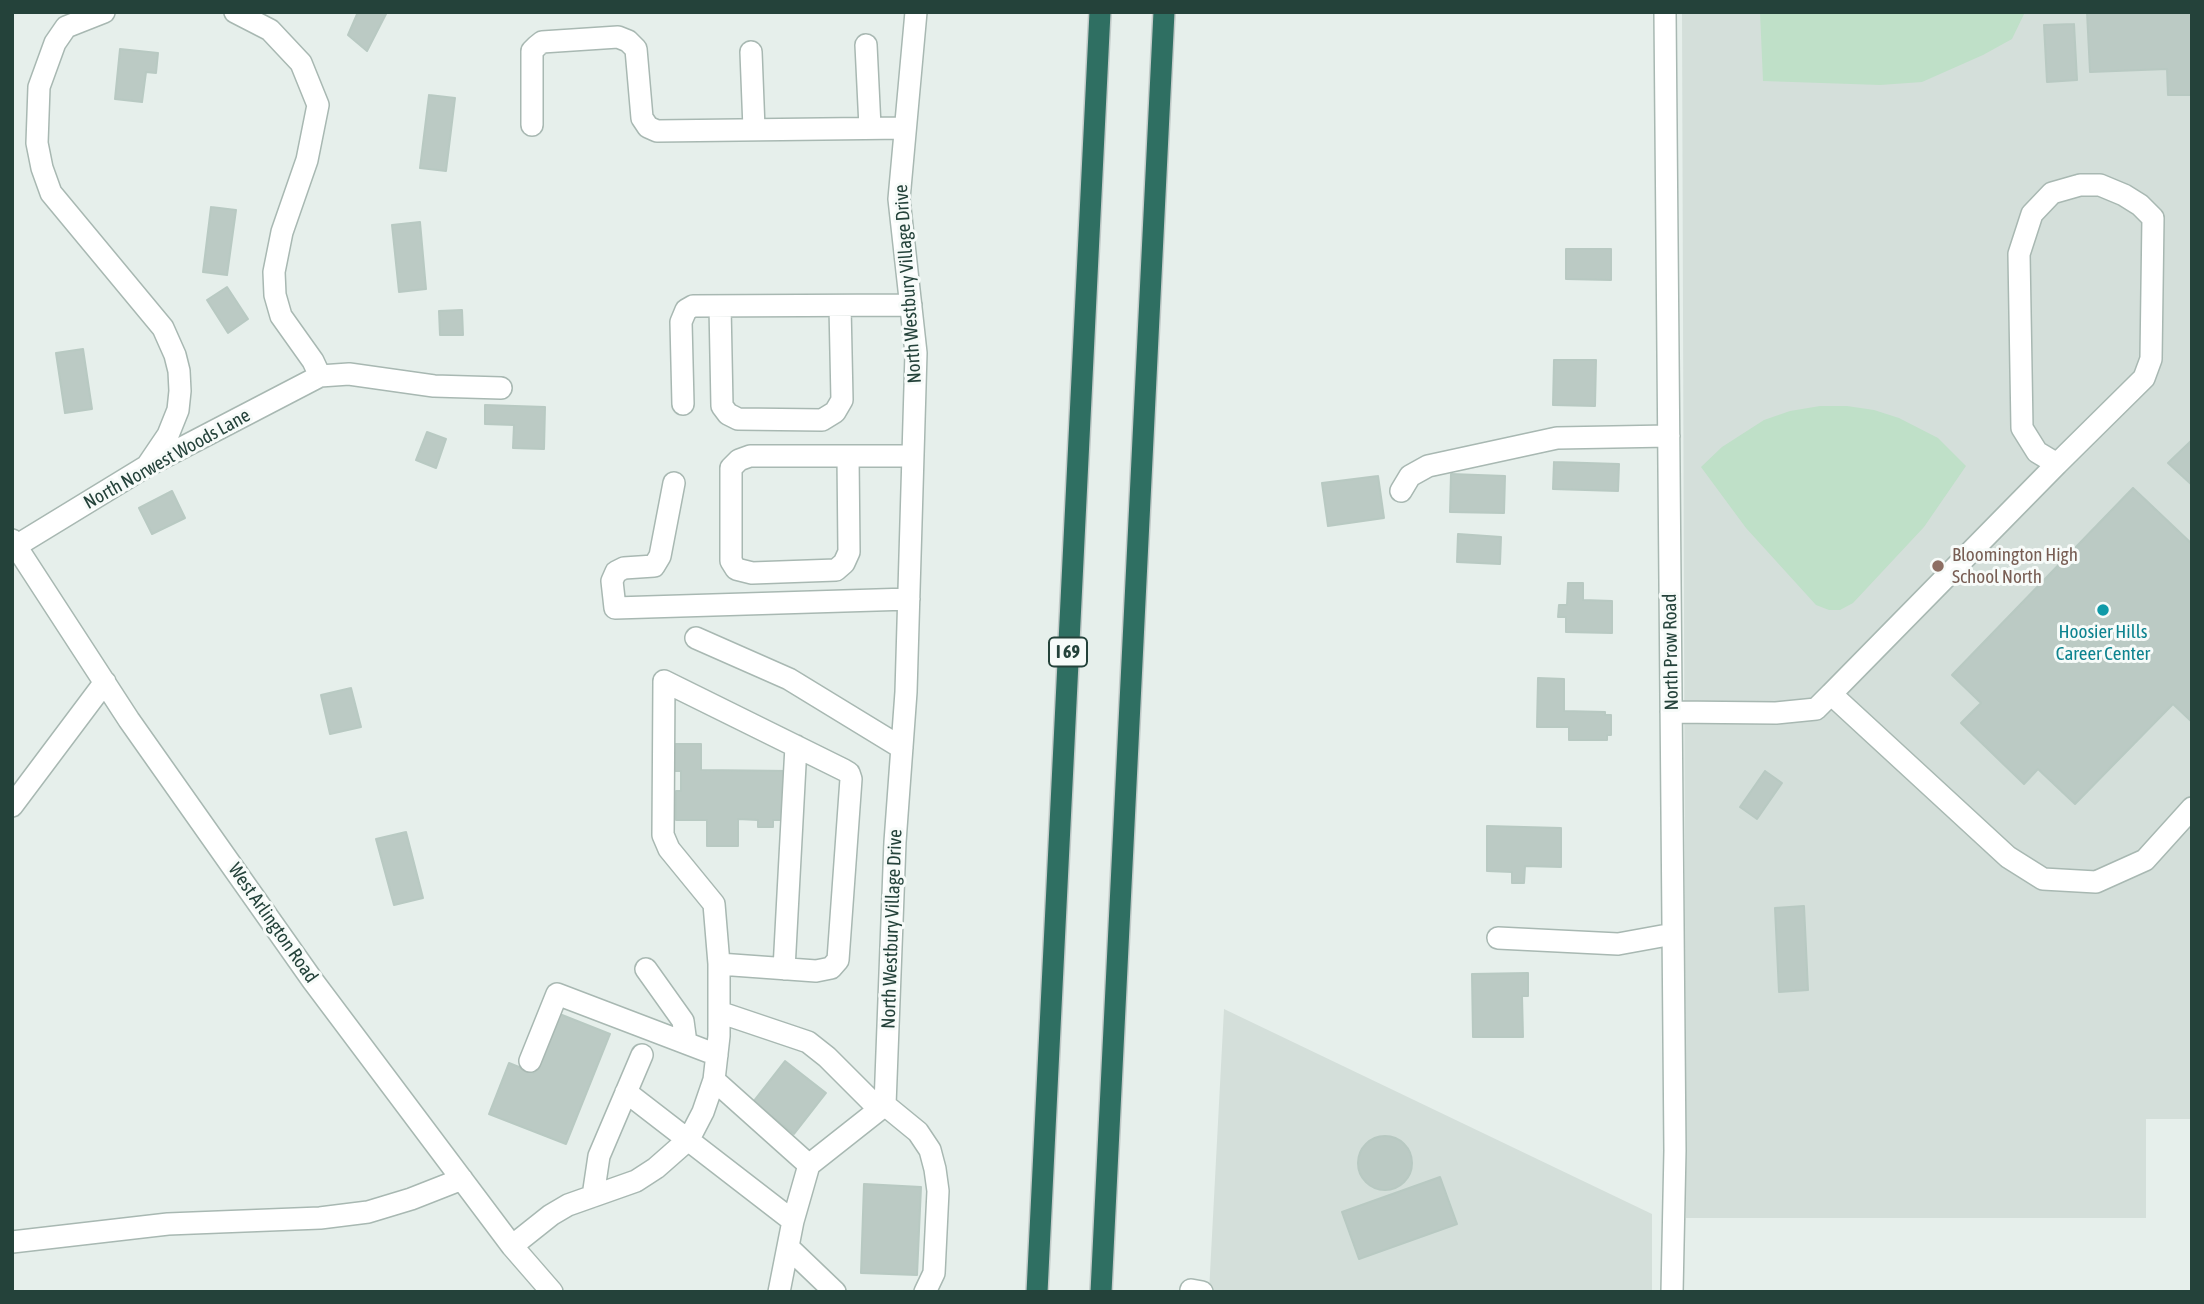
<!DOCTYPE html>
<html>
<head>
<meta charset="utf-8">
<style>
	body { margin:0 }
	#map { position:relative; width:2204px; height:1304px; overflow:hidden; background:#e6efeb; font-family:"Asap Condensed",sans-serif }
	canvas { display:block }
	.frame { position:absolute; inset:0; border:14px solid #24423a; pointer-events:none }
</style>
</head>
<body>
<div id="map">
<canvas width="2204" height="1304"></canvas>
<div class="frame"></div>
</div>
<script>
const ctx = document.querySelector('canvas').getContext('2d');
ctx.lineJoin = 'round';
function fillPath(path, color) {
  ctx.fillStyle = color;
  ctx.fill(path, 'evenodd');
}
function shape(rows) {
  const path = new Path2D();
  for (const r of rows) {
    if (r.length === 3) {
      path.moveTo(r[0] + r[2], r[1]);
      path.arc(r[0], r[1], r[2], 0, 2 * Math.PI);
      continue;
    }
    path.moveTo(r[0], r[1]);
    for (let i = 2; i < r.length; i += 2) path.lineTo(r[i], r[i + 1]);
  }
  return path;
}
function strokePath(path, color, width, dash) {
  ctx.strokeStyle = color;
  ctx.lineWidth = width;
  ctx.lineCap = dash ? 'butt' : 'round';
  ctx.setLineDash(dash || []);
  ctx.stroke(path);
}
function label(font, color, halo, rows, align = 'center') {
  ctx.font = font + ' "Asap Condensed",sans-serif';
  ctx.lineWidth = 6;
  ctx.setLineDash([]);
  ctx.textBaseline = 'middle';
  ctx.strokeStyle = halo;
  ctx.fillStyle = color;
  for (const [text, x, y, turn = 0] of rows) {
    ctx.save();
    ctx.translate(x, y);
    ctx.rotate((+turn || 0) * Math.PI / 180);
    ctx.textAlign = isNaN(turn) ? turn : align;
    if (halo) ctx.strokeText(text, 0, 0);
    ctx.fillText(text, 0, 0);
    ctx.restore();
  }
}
fillPath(shape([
	[1682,12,2192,12,2192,1119,2146,1119,2146,1218,1686,1218],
	[1224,1009,1652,1214,1652,1292,1209,1292]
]), '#d4dfda');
fillPath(shape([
	[1760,12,2025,12,2012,39,1983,55,1922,82,1880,85,1763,81],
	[1820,406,1847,406,1874,410,1899,418,1938,438,1966,466,1924,527,1853,603,1840,610,1829,610,1816,605,1746,528,1701,467,1722,447,1764,420,1790,411]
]), '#bfe0c8');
const building = shape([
	[358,12,387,12,367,51,348,35,358,12],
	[2087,12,2192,12,2192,95,2168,95,2167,69,2090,72,2087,12],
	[2074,24,2077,80,2047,82,2044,25,2074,24],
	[120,49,158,53,156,73,146,72,142,102,115,99,120,49],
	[429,95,455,98,446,171,420,168,429,95],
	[211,207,236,210,227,275,203,272,211,207],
	[420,222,426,289,399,292,392,225,420,222],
	[1566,249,1611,249,1611,280,1566,279,1566,249],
	[227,287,248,319,228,333,207,300,227,287],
	[462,310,463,335,440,335,439,311,462,310],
	[83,349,92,409,65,413,56,353,83,349],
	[1554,360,1596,360,1595,406,1553,405,1554,360],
	[485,405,545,407,544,449,513,448,514,425,485,424,485,405],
	[427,432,446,439,436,468,416,460,427,432],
	[2192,440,2192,485,2168,463,2192,440],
	[1554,462,1619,464,1618,491,1553,489,1554,462],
	[1451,474,1505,476,1504,513,1450,512,1451,474],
	[1378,476,1384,518,1328,526,1322,483,1378,476],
	[2133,488,2192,544,2192,722,2173,704,2075,804,2038,769,2024,784,1961,723,1981,703,1952,675,2133,488],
	[172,491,185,518,152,534,139,508,172,491],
	[1458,534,1501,537,1500,564,1457,562,1458,534],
	[1568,583,1583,583,1583,600,1612,601,1612,633,1566,632,1566,617,1558,617,1559,605,1567,605,1568,583],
	[1538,678,1564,679,1564,711,1605,712,1605,715,1611,715,1611,735,1607,735,1607,740,1569,740,1569,727,1537,727,1538,678],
	[351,688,361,727,330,734,321,695,351,688],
	[674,744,701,744,701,770,789,771,788,820,773,820,773,827,758,827,758,820,738,819,738,846,707,846,707,820,676,820,676,791,681,791,681,771,674,771,674,744],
	[1765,771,1782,783,1757,819,1740,807,1765,771],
	[1487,826,1561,828,1561,867,1525,866,1524,883,1512,883,1512,872,1487,871,1487,826],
	[406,832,423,898,394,905,376,839,406,832],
	[1804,906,1808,990,1779,992,1775,908,1804,906],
	[1528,973,1528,996,1522,996,1523,1037,1473,1037,1472,974,1528,973],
	[557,1013,610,1034,566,1144,489,1114,509,1063,534,1073,557,1013],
	[785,1061,826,1093,794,1134,753,1102,785,1061],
	[1385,1163,27],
	[1440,1177,1457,1224,1359,1259,1342,1212,1440,1177],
	[864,1184,921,1187,917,1275,861,1273,864,1184]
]);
fillPath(building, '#bbcac4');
strokePath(building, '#b8c9c2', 2);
const minor = shape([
	[104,12,66,27,55,43,39,87,37,143,42,168,51,193,163,328,175,355,179,371,180,391,178,410,168,435,147,466],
	[235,12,270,30,301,63,318,105,307,160,282,232,274,272,275,295,281,316,313,361,320,376],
	[1665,12,1675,1150,1672,1292],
	[866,45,870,127],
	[751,52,754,129],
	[532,125,532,51,537,46,542,42,618,37,628,41,636,49,642,118,648,127,657,131,905,128],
	[2080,185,2100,185,2124,195,2140,205,2153,218,2151,359,2144,378,2057,464,2037,452,2022,428,2019,254,2032,214,2052,193,2080,185],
	[720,306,722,406,728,414,738,419,822,420,835,412,842,400,840,306],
	[683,404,681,322,686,310,693,306,911,305],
	[848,456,849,552,844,563,836,570,752,573,736,569,731,561,731,468,739,460,750,456,913,456],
	[2057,464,1831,694,2008,857,2043,879,2096,882,2145,860,2192,808],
	[674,483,660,556,654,566,624,568,616,572,612,581,615,608,909,599],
	[1401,491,1410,476,1428,466,1557,438,1669,436],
	[12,540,129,720,313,981,512,1246,552,1292],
	[16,546,147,466,320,376,349,374,434,386,501,388],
	[696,638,789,679,902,748],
	[1671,712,1776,713,1816,709,1831,694],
	[12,806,105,682],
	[1498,938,1618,944,1673,934],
	[646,969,683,1021,686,1043],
	[784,969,796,746],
	[719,1012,808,1042,827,1057,879,1109],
	[530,1061,557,994,717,1055],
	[714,1080,809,1165],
	[626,1092,793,1221],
	[885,1105,918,1132,930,1150,935,1169,938,1191,934,1273,925,1292],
	[593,1196,599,1156,642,1055],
	[12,1242,168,1224,320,1218,368,1212,411,1199,462,1179],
	[512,1246,551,1215,568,1205,636,1181,656,1168,689,1139,703,1112,714,1080,719,1036,719,964,714,904,669,849,663,835,664,681,844,770,849,773,851,779,838,960,831,968,816,971,719,964],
	[788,1247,835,1292],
	[1191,1290,1202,1292],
	[779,1292,793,1221,809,1165,885,1105,895,842,906,692,916,353,899,199,916,12]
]);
const highway = shape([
	[1037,1292,1100,12],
	[1101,1292,1164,12]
]);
strokePath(minor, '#a8b8b2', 24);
strokePath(highway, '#c2cac8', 24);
strokePath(minor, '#fff', 21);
strokePath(highway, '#2f6f62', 21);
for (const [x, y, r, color] of [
	[1938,566,7,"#8d6e63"],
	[2103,610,7,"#0f9aa8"]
]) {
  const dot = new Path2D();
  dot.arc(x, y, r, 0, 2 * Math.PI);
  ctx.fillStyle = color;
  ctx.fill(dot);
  strokePath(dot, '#f7fbf9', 2.5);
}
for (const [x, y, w] of [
	[1068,652,38]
]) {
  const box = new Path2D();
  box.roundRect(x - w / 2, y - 14.5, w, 29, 5);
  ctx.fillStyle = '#f7fbf9';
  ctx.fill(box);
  strokePath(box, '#24423a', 2);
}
label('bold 18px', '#24423a', null, [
	["I 69",1068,652]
]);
label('19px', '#24423a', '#f7fbf9', [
	["North Westbury Village Drive",908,284,-94],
	["North Norwest Woods Lane",167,459,-29],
	["North Prow Road",1671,652,-91],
	["West Arlington Road",273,923,55],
	["North Westbury Village Drive",892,929,-88]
]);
label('19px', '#785e54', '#f7fbf9', [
	["Bloomington High",1952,555],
	["School North",1952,577]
], 'left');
label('19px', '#0d838f', '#f7fbf9', [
	["Hoosier Hills",2103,632],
	["Career Center",2103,654]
]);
</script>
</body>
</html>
